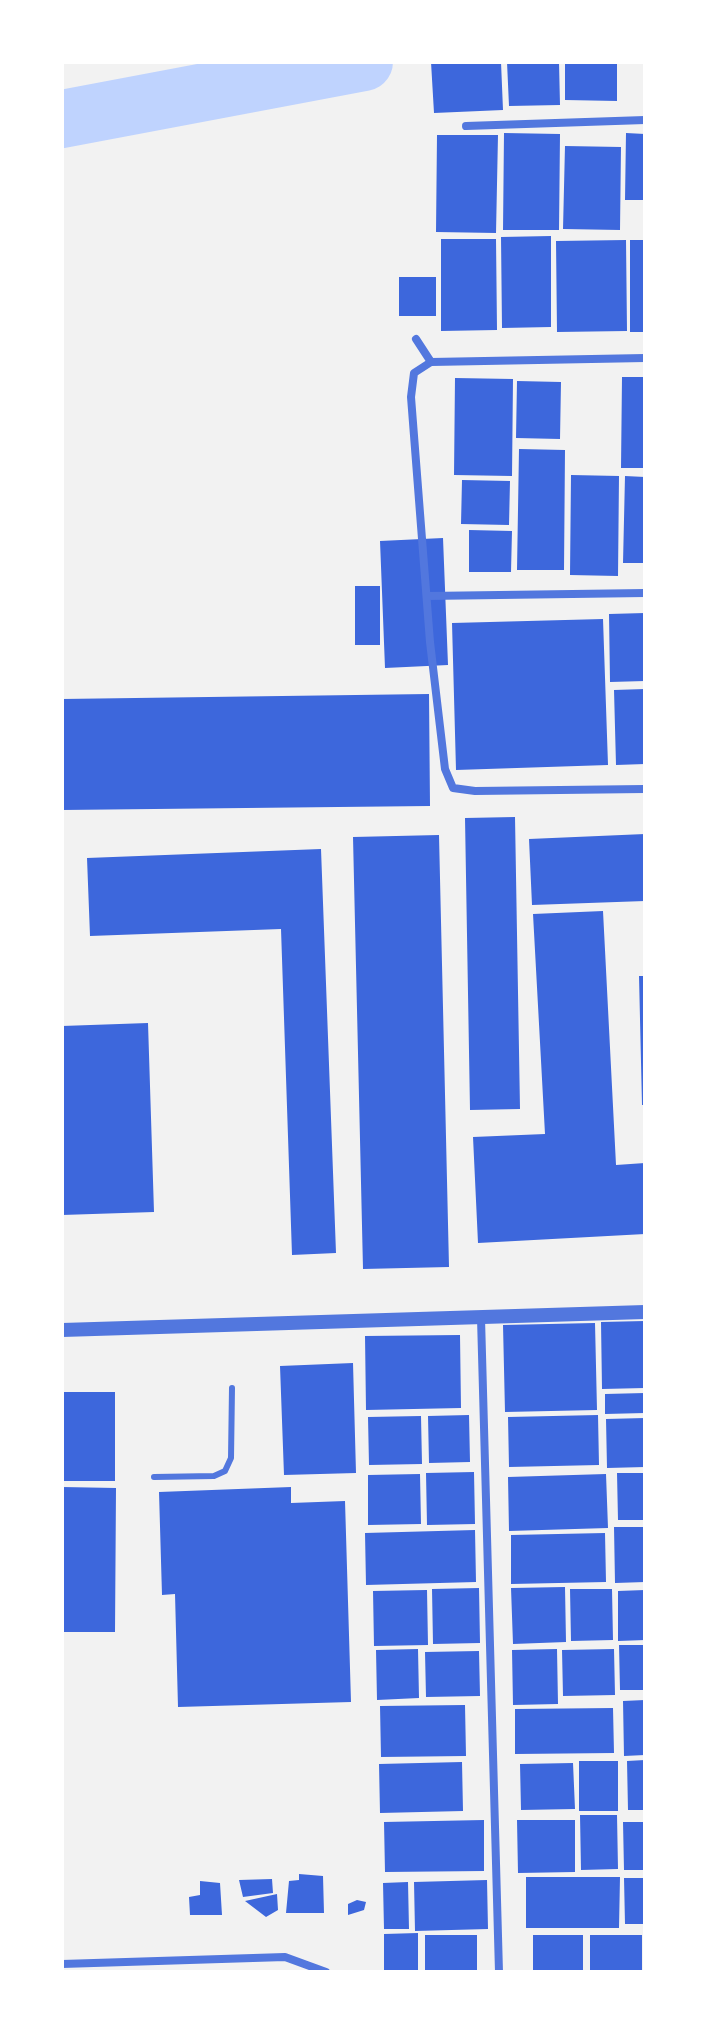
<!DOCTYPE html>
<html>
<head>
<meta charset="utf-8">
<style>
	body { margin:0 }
	#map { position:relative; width:707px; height:2034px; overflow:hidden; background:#f2f2f2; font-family:"Work Sans",sans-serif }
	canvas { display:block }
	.frame { position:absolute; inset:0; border:64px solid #fff; pointer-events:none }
</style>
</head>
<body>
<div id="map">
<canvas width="707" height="2034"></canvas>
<div class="frame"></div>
</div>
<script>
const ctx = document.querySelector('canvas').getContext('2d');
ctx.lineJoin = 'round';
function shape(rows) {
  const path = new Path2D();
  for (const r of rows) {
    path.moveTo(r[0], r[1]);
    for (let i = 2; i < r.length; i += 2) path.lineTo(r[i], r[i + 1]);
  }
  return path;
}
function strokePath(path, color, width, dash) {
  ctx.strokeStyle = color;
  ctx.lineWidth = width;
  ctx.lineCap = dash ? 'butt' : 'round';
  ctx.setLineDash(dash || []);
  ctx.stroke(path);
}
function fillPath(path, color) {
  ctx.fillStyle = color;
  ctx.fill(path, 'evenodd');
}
strokePath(shape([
	[62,119,364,62]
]), '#bfd3fe', 58);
fillPath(shape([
	[431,62,501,62,503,110,434,113],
	[507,62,559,62,560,105,509,106],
	[565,62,617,62,617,101,565,100],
	[504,133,560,134,559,230,503,230],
	[626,133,645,134,645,200,625,200],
	[437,135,498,135,496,233,436,232],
	[565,146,621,147,620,230,563,229],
	[551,236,551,327,502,328,501,237],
	[441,239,496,239,497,330,441,331],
	[626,240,627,331,557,332,556,241],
	[630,240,645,240,645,332,630,332],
	[399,277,436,277,436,316,399,316],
	[622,377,645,377,645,468,621,468],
	[455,378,513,379,512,476,454,475],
	[517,381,561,382,560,439,516,438],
	[519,449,565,450,564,570,517,570],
	[571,475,619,476,618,576,570,575],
	[625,476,645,477,645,563,623,563],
	[462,480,510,481,509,525,461,524],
	[469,530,512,531,511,572,469,572],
	[443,538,448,665,385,668,380,541],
	[355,586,380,586,380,645,355,645],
	[645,613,645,681,610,682,609,614],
	[603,619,608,765,456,770,452,623],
	[645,689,645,764,616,765,614,690],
	[429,694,430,806,62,810,62,699],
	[515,817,520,1109,470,1110,465,818],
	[645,834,645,901,532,905,529,839],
	[439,835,449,1267,363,1269,353,837],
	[321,849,336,1253,292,1255,281,929,90,936,87,858],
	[603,911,616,1165,645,1163,645,1234,478,1243,473,1137,545,1134,533,914],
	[639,976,645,976,645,1105,642,1105],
	[148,1023,154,1212,62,1215,62,1026],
	[645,1321,645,1388,602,1389,601,1322],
	[595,1323,597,1410,505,1412,503,1325],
	[460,1335,461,1408,366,1410,365,1336],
	[353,1363,356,1473,284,1475,280,1366],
	[62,1392,115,1392,115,1481,62,1481],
	[645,1393,645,1413,605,1414,605,1394],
	[469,1415,470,1462,429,1463,428,1416],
	[598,1415,599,1465,509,1467,508,1417],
	[421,1416,422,1464,369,1465,368,1417],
	[645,1418,645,1467,607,1468,606,1419],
	[474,1472,475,1524,427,1525,426,1473],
	[617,1473,645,1473,645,1520,618,1520],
	[420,1474,421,1524,368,1525,368,1475],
	[606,1474,608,1528,509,1531,508,1477],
	[62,1487,116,1488,115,1632,62,1632],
	[291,1487,291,1503,345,1501,351,1702,178,1707,175,1594,162,1595,159,1492],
	[614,1527,645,1527,645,1582,615,1583],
	[475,1530,476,1582,366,1585,365,1533],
	[605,1533,606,1582,511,1584,511,1535],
	[565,1587,566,1642,513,1644,511,1588],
	[479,1588,480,1643,433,1644,432,1589],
	[570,1589,612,1589,613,1640,571,1641],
	[427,1590,428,1645,374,1646,373,1591],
	[645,1590,645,1640,618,1641,618,1591],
	[619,1645,645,1645,645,1690,620,1690],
	[418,1649,419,1698,377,1700,376,1650],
	[557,1649,558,1704,513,1705,512,1650],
	[614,1649,615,1695,563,1696,562,1650],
	[479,1651,480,1696,426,1697,425,1652],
	[645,1700,645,1755,624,1756,623,1701],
	[465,1705,466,1756,381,1757,380,1706],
	[613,1708,614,1753,515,1754,515,1709],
	[645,1760,645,1810,628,1810,627,1761],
	[579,1761,618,1761,618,1811,579,1811],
	[462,1762,463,1811,380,1813,379,1764],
	[573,1763,575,1809,521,1810,520,1764],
	[580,1815,617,1815,618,1869,581,1870],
	[484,1820,484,1871,385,1872,384,1822],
	[517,1820,575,1820,575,1872,518,1873],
	[623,1822,645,1822,645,1870,624,1870],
	[299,1874,323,1876,324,1913,286,1913,289,1881,299,1880],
	[526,1877,620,1877,619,1928,526,1928],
	[624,1878,645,1878,645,1924,625,1924],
	[272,1879,273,1893,243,1897,239,1880],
	[487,1880,488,1929,415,1931,414,1882],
	[200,1881,220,1883,222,1915,190,1915,189,1897,200,1895],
	[408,1882,409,1929,384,1929,383,1883],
	[277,1894,278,1910,266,1917,245,1901],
	[357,1900,366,1902,364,1910,348,1915,348,1904],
	[418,1933,418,1972,384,1972,384,1934],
	[425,1935,477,1935,477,1972,425,1972],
	[533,1935,583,1935,583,1972,533,1972],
	[590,1935,642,1935,642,1972,590,1972]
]), '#3d67dc');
strokePath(shape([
	[154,1477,214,1476,225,1471,231,1458,232,1388]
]), '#5277de', 6);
strokePath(shape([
	[466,126,645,120],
	[416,339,431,362,414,373,411,397,430,642,445,769,453,788,475,791,645,789],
	[431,362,645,358],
	[427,596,645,593],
	[481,1318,499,1972],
	[62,1964,285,1957,326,1972]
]), '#5277de', 8);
strokePath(shape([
	[62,1330,645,1312]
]), '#5277de', 14);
</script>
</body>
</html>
